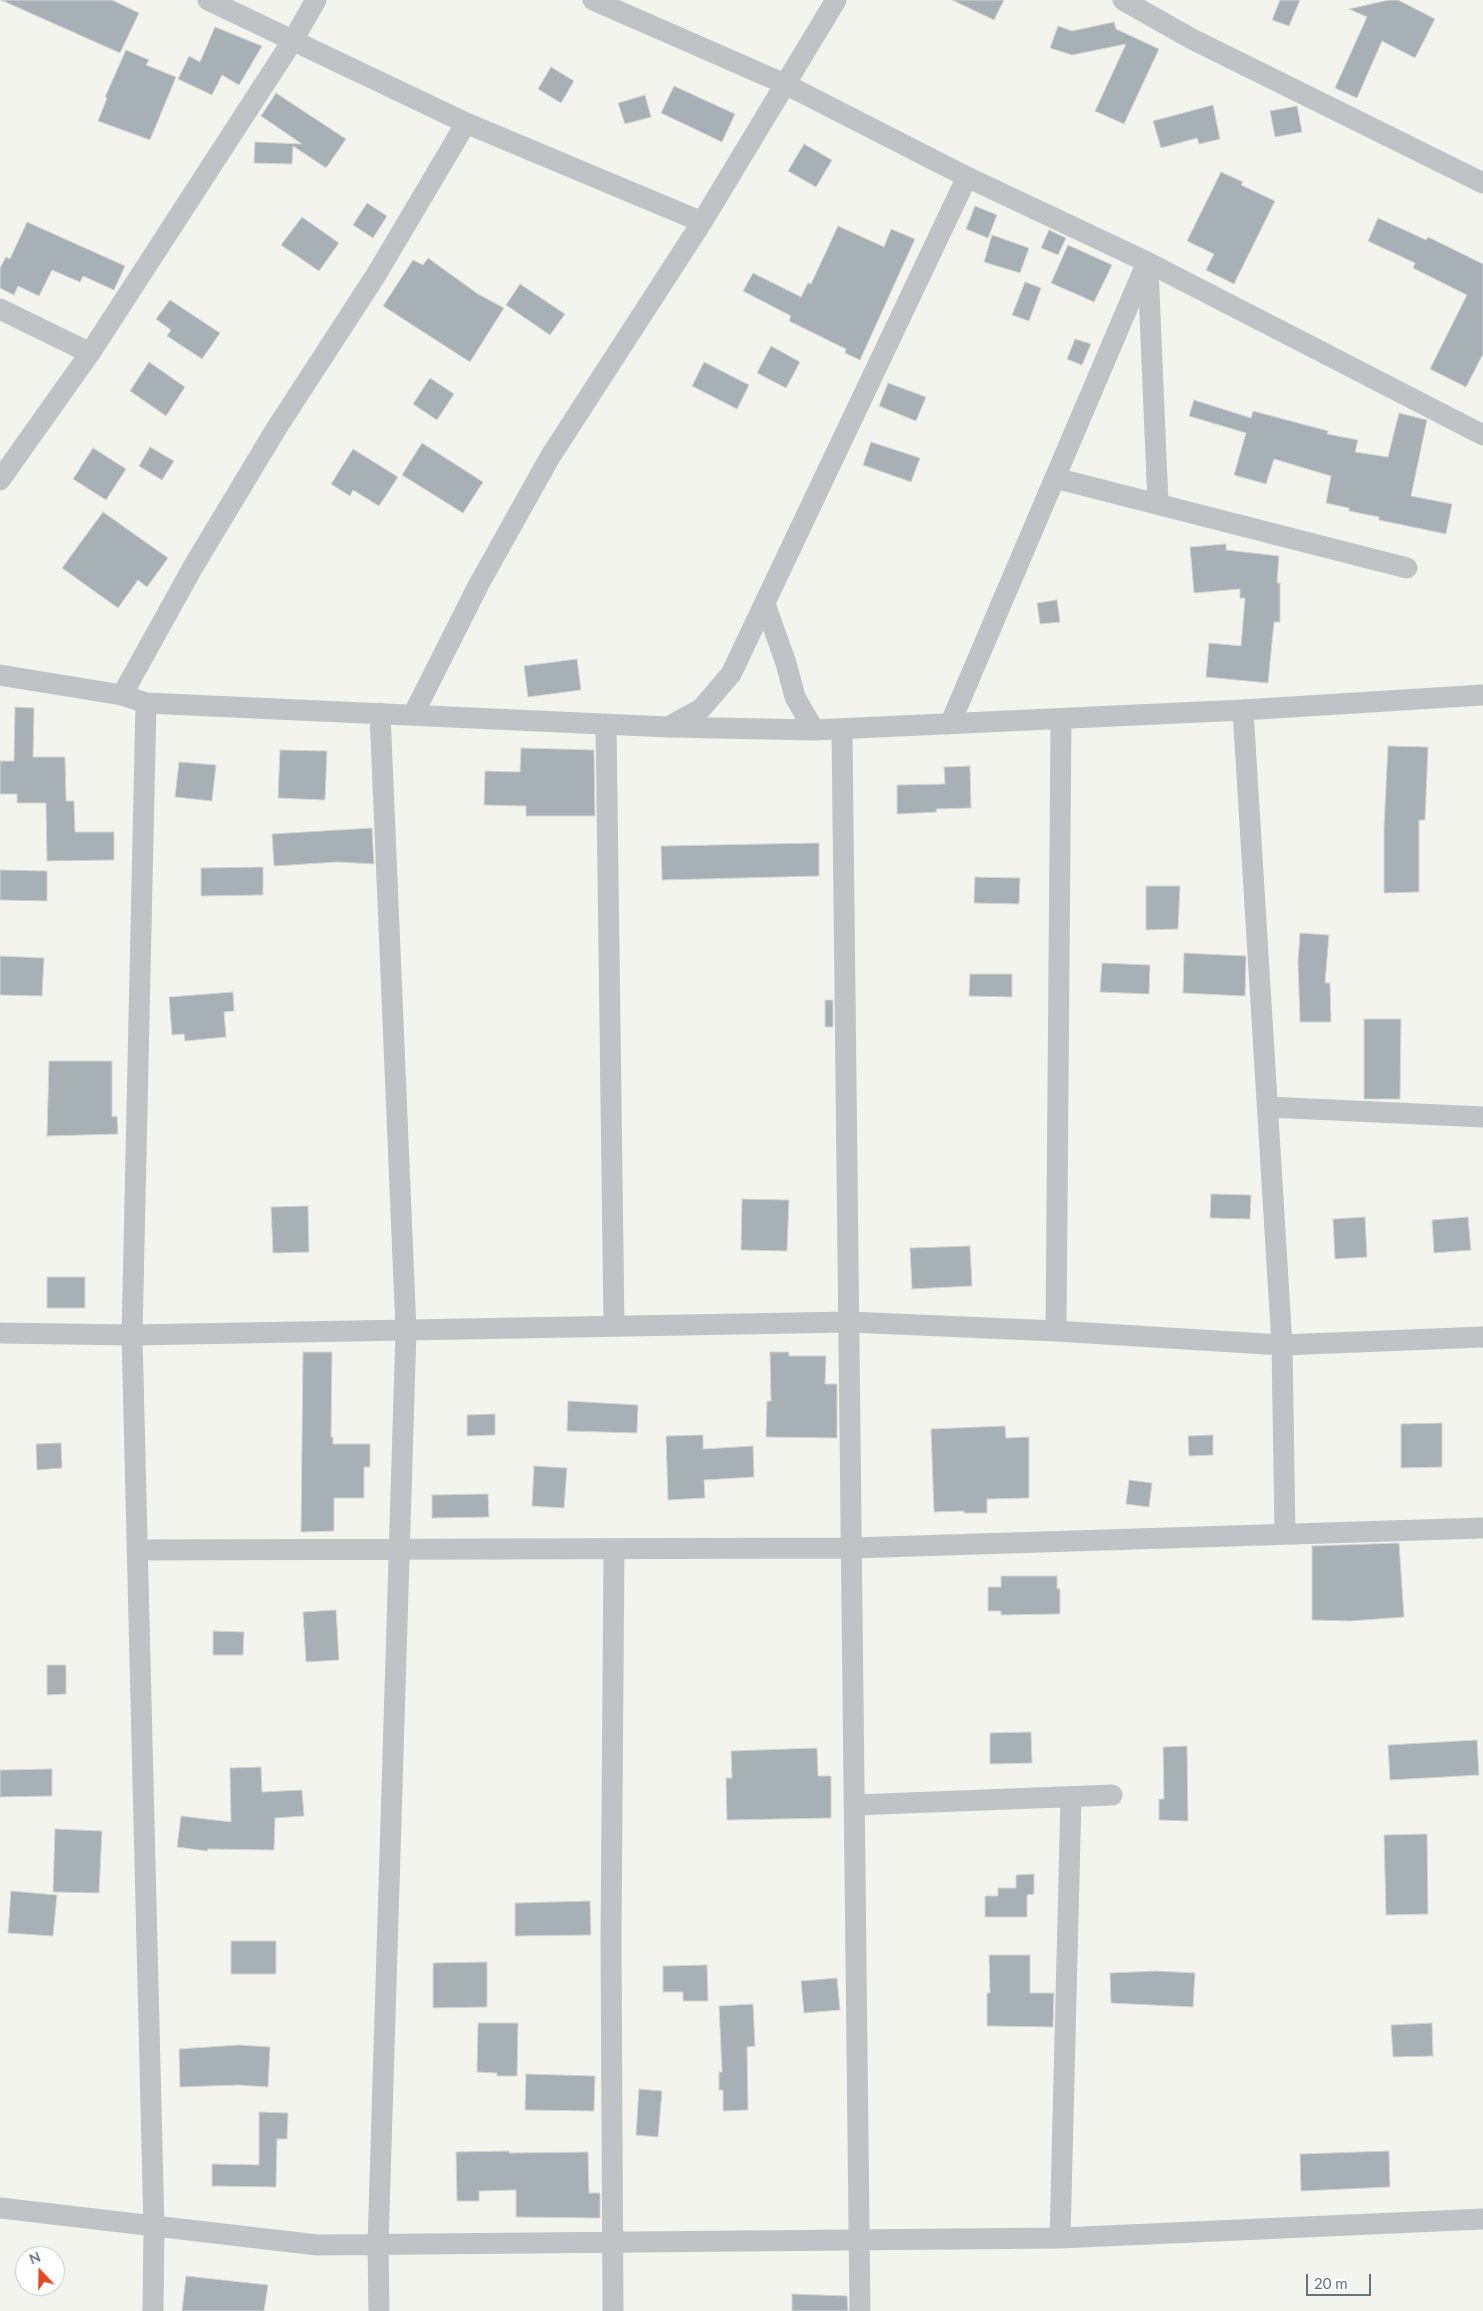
<!DOCTYPE html>
<html>
<head>
<meta charset="utf-8">
<style>
	body { margin:0 }
	#map { position:relative; width:1483px; height:2311px; overflow:hidden; background:#f4f4ef; font-family:Lato,sans-serif }
	canvas { display:block }
	.north { position:absolute; left:15px; top:2246px; width:50px; height:50px; box-sizing:border-box; background:#fff; border:1px solid #c1c7cc; border-radius:50%; rotate:339deg; font-size:14px; font-weight:700; line-height:20px; text-align:center; color:#637480 }
	.north::after { content:''; display:block; margin:auto; width:18px; height:22px; background:#e14722; clip-path:polygon(50% 0,100% 100%,50% 72%,0 100%) }
	.scale { position:absolute; left:1306px; top:2274px; width:65px; height:22px; box-sizing:border-box; border:2px solid #637480; border-top:0; padding-left:6px; font-size:15px; line-height:18px; white-space:nowrap; color:#637480; -webkit-text-stroke:4px #fff; paint-order:stroke }
</style>
</head>
<body>
<div id="map">
<canvas width="1483" height="2311"></canvas>
<div class="north">N</div>
<div class="scale">20 m</div>
</div>
<script>
const ctx = document.querySelector('canvas').getContext('2d');
ctx.lineJoin = 'round';
function fillPath(path, color) {
  ctx.fillStyle = color;
  ctx.fill(path, 'evenodd');
}
function shape(rows) {
  const path = new Path2D();
  for (const r of rows) {
    path.moveTo(r[0], r[1]);
    for (let i = 2; i < r.length; i += 2) path.lineTo(r[i], r[i + 1]);
  }
  return path;
}
function strokePath(path, color, width, dash) {
  ctx.strokeStyle = color;
  ctx.lineWidth = width;
  ctx.lineCap = dash ? 'butt' : 'round';
  ctx.setLineDash(dash || []);
  ctx.stroke(path);
}
const building = shape([
	[1,0,112,0,139,13,120,53,1,0],
	[952,0,1004,0,994,20,952,0],
	[1280,0,1300,0,1289,26,1272,20,1280,0],
	[1389,0,1398,0,1435,19,1415,58,1382,41,1357,98,1335,88,1367,17,1349,9,1389,0],
	[1114,22,1116,29,1159,49,1124,124,1095,111,1126,44,1072,55,1050,48,1058,26,1072,31,1114,22],
	[215,27,262,46,239,85,222,75,212,95,178,79,189,56,200,62,215,27],
	[126,50,149,60,146,65,176,77,150,140,98,121,107,98,105,97,126,50],
	[551,67,574,81,561,103,538,89,551,67],
	[674,86,735,114,722,142,661,113,674,86],
	[276,93,346,139,326,168,293,146,292,164,254,163,255,142,302,144,261,116,276,93],
	[645,95,651,117,625,124,618,103,645,95],
	[1213,105,1220,139,1199,144,1197,138,1161,148,1153,121,1213,105],
	[1297,106,1302,132,1275,137,1270,111,1297,106],
	[804,144,832,160,816,187,788,171,804,144],
	[1221,172,1243,182,1241,185,1275,201,1234,284,1206,270,1214,254,1187,241,1221,172],
	[367,203,387,216,373,238,353,225,367,203],
	[975,206,997,215,988,238,966,229,975,206],
	[302,217,339,243,319,271,281,245,302,217],
	[1378,218,1426,240,1428,237,1483,264,1483,354,1466,387,1430,369,1467,295,1413,268,1415,263,1368,241,1378,218],
	[27,222,125,266,114,290,83,276,80,282,52,270,39,296,18,286,14,295,0,288,0,268,6,257,10,259,27,222],
	[838,226,884,247,891,229,915,239,860,360,845,353,846,349,789,321,791,316,743,291,753,273,801,297,808,283,811,284,838,226],
	[1049,230,1066,238,1058,255,1041,248,1049,230],
	[992,235,1029,248,1020,273,984,262,992,235],
	[1068,245,1112,265,1094,302,1051,283,1068,245],
	[428,258,478,294,504,308,470,362,383,306,413,260,423,265,428,258],
	[1025,282,1041,288,1029,321,1012,315,1025,282],
	[520,284,565,314,550,335,506,305,520,284],
	[170,300,220,333,202,359,167,336,171,330,156,319,170,300],
	[1075,339,1091,344,1082,365,1067,359,1075,339],
	[771,346,800,362,786,388,757,373,771,346],
	[149,362,185,387,166,416,130,391,149,362],
	[704,362,749,385,737,409,692,386,704,362],
	[430,378,454,394,437,420,413,404,430,378],
	[888,383,926,397,916,421,879,406,888,383],
	[1194,400,1251,418,1253,411,1328,431,1327,434,1358,440,1355,452,1388,457,1399,413,1427,420,1411,496,1452,504,1446,534,1379,520,1379,517,1349,511,1349,508,1326,503,1331,476,1274,459,1266,484,1234,475,1246,433,1189,416,1194,400],
	[871,442,920,458,911,482,863,465,871,442],
	[422,443,483,482,463,513,402,475,422,443],
	[150,447,174,461,162,480,139,466,150,447],
	[93,448,126,469,106,500,73,479,93,448],
	[353,449,398,477,379,506,353,490,350,496,331,484,353,449],
	[103,512,168,558,147,587,138,580,118,608,62,568,103,512],
	[1226,544,1226,550,1279,556,1277,583,1280,583,1280,622,1274,622,1268,683,1206,677,1209,643,1241,646,1245,598,1240,598,1240,589,1194,593,1190,547,1226,544],
	[1057,600,1060,622,1040,624,1037,603,1057,600],
	[577,659,581,690,528,697,524,666,577,659],
	[15,707,34,708,33,757,65,757,66,801,74,801,75,832,114,832,114,860,47,861,46,803,17,803,17,794,0,794,0,761,14,761,15,707],
	[1388,746,1428,747,1425,820,1419,820,1419,892,1384,893,1384,827,1388,746],
	[521,748,594,750,595,816,526,816,526,806,484,805,485,771,520,772,521,748],
	[280,750,327,751,325,800,278,798,280,750],
	[179,762,216,765,212,801,175,797,179,762],
	[970,766,971,808,936,809,937,812,897,814,897,785,945,784,944,767,970,766],
	[372,828,374,864,337,862,274,866,272,834,372,828],
	[819,843,819,876,662,880,661,846,819,843],
	[263,867,263,895,201,896,201,868,263,867],
	[0,870,47,871,47,901,0,900,0,870],
	[975,877,1020,878,1019,904,974,903,975,877],
	[1146,886,1180,886,1178,929,1146,930,1146,886],
	[1300,933,1329,935,1325,983,1330,983,1331,1022,1300,1022,1298,962,1300,933],
	[1184,953,1246,956,1245,996,1183,993,1184,953],
	[0,956,44,958,42,996,0,995,0,956],
	[1102,963,1150,965,1149,994,1100,992,1102,963],
	[970,974,1012,974,1012,997,969,996,970,974],
	[233,992,234,1011,224,1012,226,1037,185,1041,184,1034,172,1035,169,997,233,992],
	[825,1000,833,1000,833,1027,825,1027,825,1000],
	[1364,1019,1401,1019,1400,1099,1364,1099,1364,1019],
	[49,1061,112,1061,112,1117,117,1116,118,1134,47,1136,49,1061],
	[1211,1194,1251,1195,1250,1219,1210,1218,1211,1194],
	[742,1199,789,1200,787,1251,741,1250,742,1199],
	[308,1206,309,1252,273,1253,271,1207,308,1206],
	[1365,1217,1367,1257,1335,1259,1333,1219,1365,1217],
	[1468,1217,1471,1250,1434,1253,1432,1220,1468,1217],
	[970,1246,972,1286,912,1289,910,1248,970,1246],
	[47,1277,85,1277,85,1308,47,1308,47,1277],
	[303,1352,332,1352,331,1437,333,1437,333,1444,370,1444,370,1467,364,1467,364,1498,334,1498,334,1531,301,1532,303,1352],
	[770,1352,789,1352,789,1356,826,1356,825,1384,837,1384,837,1438,766,1437,767,1401,771,1401,770,1352],
	[568,1401,638,1405,637,1433,567,1431,568,1401],
	[495,1414,495,1435,467,1436,467,1415,495,1414],
	[1442,1423,1442,1467,1401,1468,1401,1424,1442,1423],
	[1005,1426,1006,1438,1029,1437,1029,1498,987,1499,987,1513,964,1513,964,1511,934,1512,931,1429,1005,1426],
	[703,1435,703,1449,753,1446,754,1477,704,1480,705,1498,668,1500,666,1436,703,1435],
	[1213,1435,1213,1455,1189,1456,1188,1436,1213,1435],
	[61,1443,62,1468,37,1470,36,1444,61,1443],
	[534,1466,567,1468,564,1508,532,1506,534,1466],
	[1129,1480,1152,1483,1149,1507,1126,1504,1129,1480],
	[488,1494,489,1517,432,1518,432,1495,488,1494],
	[1399,1543,1404,1617,1350,1621,1312,1620,1312,1546,1399,1543],
	[1001,1576,1057,1576,1057,1589,1060,1589,1060,1614,1001,1615,1001,1611,988,1611,988,1587,1001,1587,1001,1576],
	[336,1610,339,1660,306,1662,303,1612,336,1610],
	[213,1631,244,1632,243,1655,213,1655,213,1631],
	[47,1665,66,1665,66,1694,47,1695,47,1665],
	[1031,1732,1032,1763,990,1764,990,1733,1031,1732],
	[1477,1740,1479,1775,1390,1780,1388,1745,1477,1740],
	[1187,1746,1188,1821,1159,1820,1159,1799,1164,1799,1163,1747,1187,1746],
	[817,1748,818,1776,831,1776,831,1818,727,1820,726,1778,732,1778,731,1751,817,1748],
	[261,1767,262,1792,302,1790,304,1816,275,1818,274,1850,208,1849,207,1851,177,1847,181,1816,231,1822,230,1768,261,1767],
	[52,1769,52,1796,0,1797,0,1770,52,1769],
	[55,1829,102,1831,99,1893,53,1892,55,1829],
	[1427,1834,1428,1914,1386,1915,1384,1835,1427,1834],
	[1034,1874,1034,1894,1027,1895,1027,1917,985,1917,985,1896,998,1896,998,1888,1016,1888,1016,1875,1034,1874],
	[11,1891,57,1895,53,1936,8,1933,11,1891],
	[590,1901,591,1935,515,1936,515,1903,590,1901],
	[231,1941,276,1941,276,1974,231,1974,231,1941],
	[989,1955,1030,1955,1030,1993,1054,1993,1053,2027,987,2026,987,1993,990,1993,989,1955],
	[487,1962,487,2007,433,2008,433,1963,487,1962],
	[707,1965,708,2001,683,2001,683,1992,663,1992,663,1966,707,1965],
	[1156,1971,1195,1973,1193,2007,1111,2003,1110,1973,1156,1971],
	[837,1978,840,2010,804,2013,801,1981,837,1978],
	[753,2004,755,2046,747,2047,748,2110,723,2111,723,2090,719,2090,719,2072,722,2072,719,2006,753,2004],
	[478,2023,518,2023,517,2076,497,2076,497,2073,477,2072,478,2023],
	[1432,2023,1433,2056,1393,2057,1391,2025,1432,2023],
	[239,2045,270,2047,268,2087,238,2085,180,2087,179,2049,239,2045],
	[526,2074,595,2076,594,2111,525,2110,526,2074],
	[639,2089,662,2091,658,2137,636,2135,639,2089],
	[259,2112,288,2113,287,2139,277,2139,276,2187,212,2186,212,2164,259,2165,259,2112],
	[509,2151,509,2153,588,2152,589,2193,600,2193,600,2218,516,2217,516,2190,479,2191,479,2201,457,2201,456,2152,509,2151],
	[1389,2151,1390,2187,1301,2191,1300,2154,1389,2151],
	[186,2276,268,2285,264,2311,182,2311,186,2276],
	[792,2294,847,2296,848,2311,792,2311,792,2294]
]);
fillPath(building, '#a7b0b4');
strokePath(building, '#d5d5d2', 1);
strokePath(shape([
	[208,0,466,123,702,222],
	[593,0,785,84,967,177,1147,262,1483,435],
	[1123,0,1192,39,1483,183],
	[1148,267,1158,504],
	[0,309,90,353],
	[1055,478,1407,568],
	[0,480,90,353,293,40,316,0],
	[765,604,786,663,795,697,814,730],
	[0,675,122,695,146,703,668,727,814,730,1243,710,1483,695],
	[122,695,193,567,276,429,376,275,466,123],
	[146,703,132,1335,154,2228,153,2311],
	[1243,710,1282,1345,1285,1534],
	[413,715,479,584,550,457,702,222,836,0],
	[606,724,614,1326],
	[950,724,1147,262],
	[670,726,701,709,731,674,967,177],
	[842,729,860,2311],
	[1268,1107,1483,1117],
	[1056,1331,1061,719],
	[0,1333,132,1335,849,1322,1056,1331,1282,1345,1483,1337],
	[137,1550,852,1548,1483,1528],
	[855,1805,1112,1795],
	[0,2208,317,2245,1060,2238,1483,2219],
	[1060,2238,1071,1797],
	[379,2311,378,2245,406,1330,380,713],
	[613,2311,611,1938,614,1549]
]), '#bfc3c6', 21);
</script>
</body>
</html>
